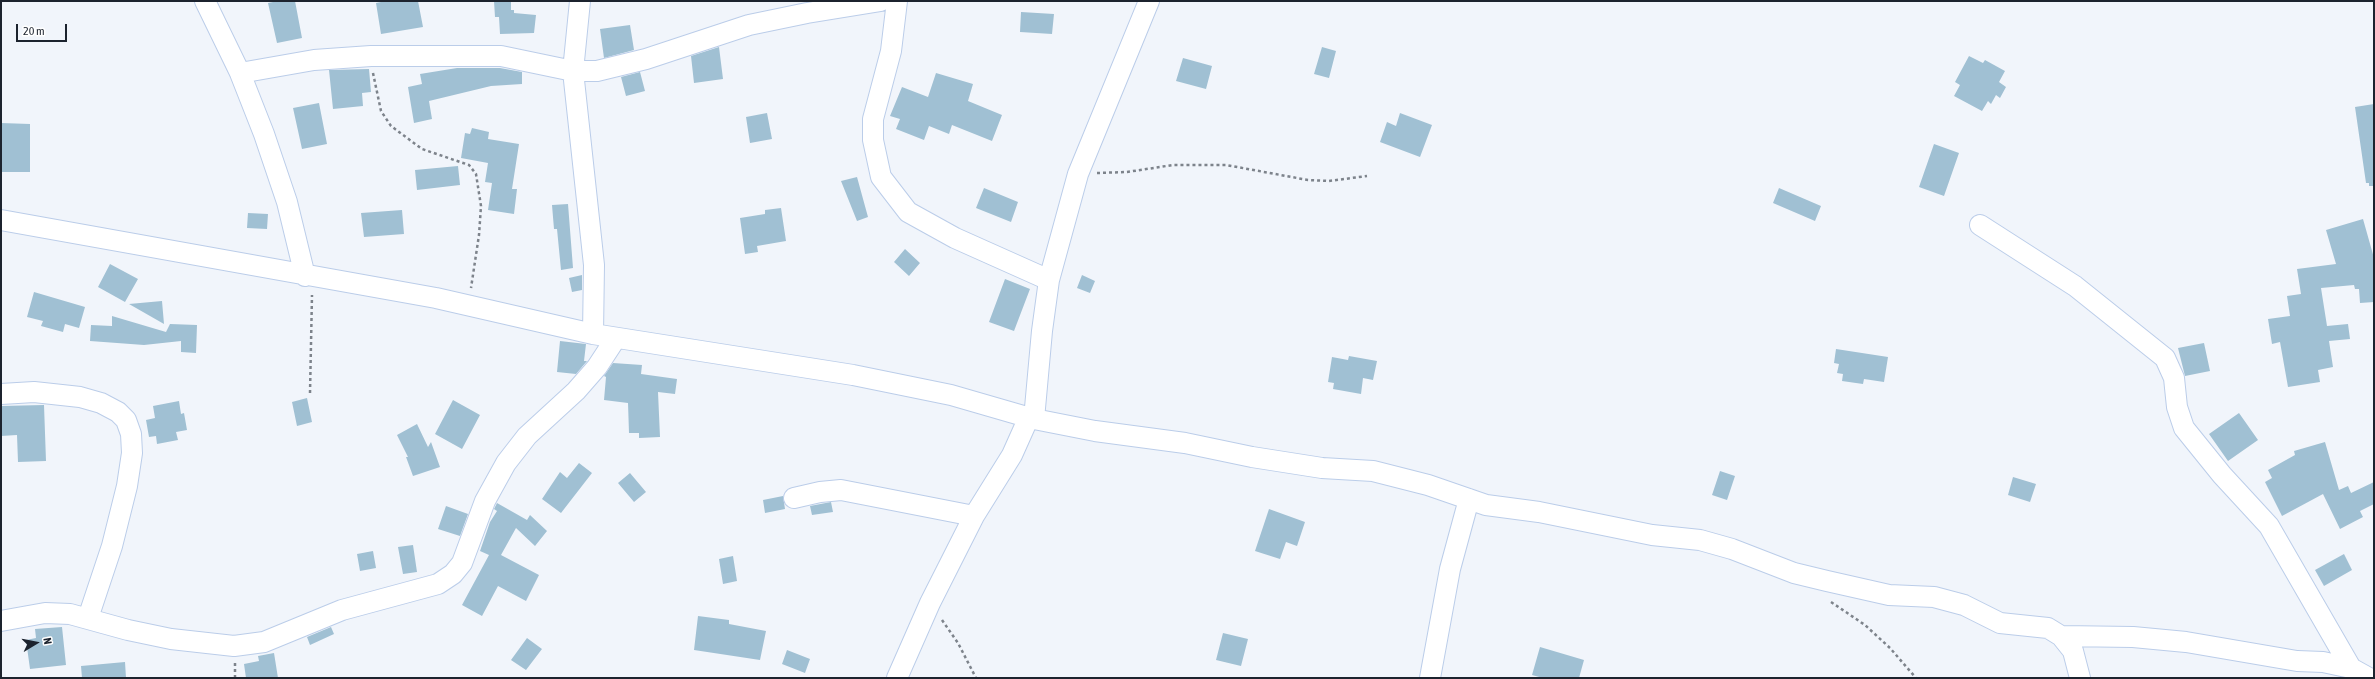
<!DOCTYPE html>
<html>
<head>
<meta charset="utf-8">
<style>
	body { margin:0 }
	#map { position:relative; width:2375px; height:679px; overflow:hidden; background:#f1f5fb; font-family:"Asap Condensed",sans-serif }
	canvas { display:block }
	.frame { position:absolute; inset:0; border:2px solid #1c232e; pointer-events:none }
	.north { position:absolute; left:16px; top:623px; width:40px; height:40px; -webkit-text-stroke:3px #fff; paint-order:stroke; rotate:80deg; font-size:11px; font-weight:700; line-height:16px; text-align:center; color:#1c232e }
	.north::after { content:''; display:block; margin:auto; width:14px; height:18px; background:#1c232e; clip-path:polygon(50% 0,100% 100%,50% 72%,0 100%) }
	.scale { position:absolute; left:16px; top:24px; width:51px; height:18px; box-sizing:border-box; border:2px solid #1c232e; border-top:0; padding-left:5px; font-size:12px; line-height:14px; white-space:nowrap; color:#1c232e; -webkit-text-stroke:3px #fff; paint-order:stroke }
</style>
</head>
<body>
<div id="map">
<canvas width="2375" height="679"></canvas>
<div class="frame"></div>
<div class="north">N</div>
<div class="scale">20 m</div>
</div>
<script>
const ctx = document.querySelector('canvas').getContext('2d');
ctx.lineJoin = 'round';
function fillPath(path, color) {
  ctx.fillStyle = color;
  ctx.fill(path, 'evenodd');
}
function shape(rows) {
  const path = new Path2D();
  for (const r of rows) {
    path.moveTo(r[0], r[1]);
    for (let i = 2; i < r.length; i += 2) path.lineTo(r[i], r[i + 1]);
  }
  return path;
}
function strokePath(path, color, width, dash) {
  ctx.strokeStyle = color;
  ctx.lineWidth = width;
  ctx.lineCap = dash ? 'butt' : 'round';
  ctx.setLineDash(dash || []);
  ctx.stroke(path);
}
fillPath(shape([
	[278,1,295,1,302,38,277,43,268,3],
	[386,1,418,1,423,27,381,34,376,3],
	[494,1,511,1,511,10,514,10,514,13,536,15,534,33,500,34,499,17,495,17],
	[1021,12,1054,14,1052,34,1020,32],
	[630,25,634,50,604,58,600,29],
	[719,47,723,79,694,83,691,56],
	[1322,47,1336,51,1329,78,1314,74],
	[1969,56,1983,63,1985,60,2005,71,1999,82,2006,87,2000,98,1996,95,1991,104,1988,101,1982,111,1954,96,1960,85,1955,82],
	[1183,58,1212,66,1206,89,1176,81],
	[457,68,500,68,522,72,522,84,491,86,429,101,432,119,414,123,408,87,422,84,420,74],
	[369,69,371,92,362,93,363,106,333,109,329,70],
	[640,72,645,91,626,96,621,77],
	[936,73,973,84,968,101,1002,115,992,141,952,125,949,134,929,126,924,140,896,129,900,119,890,116,902,87,928,97],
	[319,103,327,144,302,149,293,108],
	[2374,104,2374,186,2369,186,2369,183,2366,183,2355,107],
	[767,113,772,139,750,143,746,117],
	[1400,113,1432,125,1420,157,1380,142,1387,122,1396,126],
	[1,123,30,124,30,172,1,172],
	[472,128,489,132,488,139,519,144,512,189,517,189,514,214,488,210,492,183,485,182,488,163,461,158,465,133,470,134],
	[1934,144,1959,153,1944,196,1919,187],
	[458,166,460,185,417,190,415,170],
	[857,177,868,217,857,221,841,181],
	[984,188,1018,202,1011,222,976,208],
	[1779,188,1821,206,1815,221,1773,203],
	[568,204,573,268,561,270,557,229,554,229,552,205],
	[781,208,786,241,757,246,758,252,745,254,740,218,765,214,765,210],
	[402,210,404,234,364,237,361,213],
	[248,213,268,214,267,229,247,228],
	[2363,219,2374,258,2374,302,2360,303,2359,289,2355,289,2354,285,2321,288,2327,326,2348,324,2350,339,2329,341,2333,367,2318,370,2320,382,2288,387,2280,342,2272,344,2268,319,2290,316,2287,296,2301,294,2297,269,2336,264,2326,230],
	[905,249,920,263,909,276,894,262],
	[110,264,138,279,125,302,98,287],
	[582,275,582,290,572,292,569,278],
	[1082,275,1095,281,1090,293,1077,288],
	[1005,279,1030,289,1014,331,989,322],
	[34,292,85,307,79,328,65,324,63,332,41,326,43,321,27,317],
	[162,301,164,324,129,304],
	[112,316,166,332,170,324,197,325,196,353,181,352,181,341,144,345,90,341,91,325,112,326],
	[560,341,586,344,584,361,587,361,576,374,557,372],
	[2204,343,2210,371,2185,376,2178,348],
	[1836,349,1888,357,1884,382,1864,379,1863,384,1842,381,1843,374,1837,373,1839,364,1834,363],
	[1349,356,1377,361,1373,380,1363,378,1361,394,1333,389,1334,383,1328,382,1332,357,1348,360],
	[613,363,642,365,641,374,677,379,675,394,658,392,660,437,639,438,639,433,629,433,628,403,604,400,606,377,604,376],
	[307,398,312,422,297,426,292,402],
	[453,400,480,415,462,449,435,434],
	[179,401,181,414,184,413,187,430,176,432,178,440,157,444,156,436,149,437,146,420,155,418,153,406],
	[44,405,46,461,18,462,17,435,1,436,1,406],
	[2239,413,2258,440,2228,461,2209,434],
	[417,424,428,447,431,442,440,467,413,476,406,457,408,457,397,435],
	[2325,442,2339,490,2348,486,2351,493,2374,482,2374,504,2360,511,2363,517,2340,529,2323,494,2282,516,2265,482,2272,478,2268,470,2295,455,2294,451],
	[579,463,592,473,561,513,542,499,560,472,567,478],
	[1720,471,1735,476,1727,500,1712,495],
	[630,473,646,492,634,502,618,483],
	[2013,477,2036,484,2030,502,2008,495],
	[783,496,785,509,765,513,763,500],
	[831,502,833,512,812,515,810,506],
	[497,503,527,520,530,515,547,531,535,546,516,528,501,555,539,575,526,601,498,586,482,616,462,605,489,555,480,551,490,522,497,511,494,509],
	[446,506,468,514,460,536,438,529],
	[1269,509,1305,522,1297,546,1286,542,1280,559,1255,551],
	[413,545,417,572,403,574,398,547],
	[373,551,376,568,360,571,357,554],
	[2344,554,2352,570,2324,586,2315,570],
	[733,556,737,581,723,584,719,559],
	[698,616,729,620,729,624,766,631,760,660,694,650],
	[62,627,66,665,30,669,26,640,36,638,35,629],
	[331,627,334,634,310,645,307,637],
	[1223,633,1248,639,1241,666,1216,660],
	[527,638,542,649,526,670,511,660],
	[1540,647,1584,660,1579,678,1543,678,1532,675],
	[787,650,810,659,805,673,782,664],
	[274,653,278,678,246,678,244,664,259,661,258,656],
	[125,662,126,678,82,678,81,666]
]), '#a0c0d3');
const street = shape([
	[205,1,240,73,264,134,287,202,305,276],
	[580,1,573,71,594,265,593,334],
	[897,1,891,51,873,119,873,140,881,177,908,212,955,238,1049,280],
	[240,73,314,60,371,56,501,56,573,71,597,71,646,59,749,25,807,13,881,1],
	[1,220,436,298,593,334,853,375,951,395,1034,419,1095,431,1185,443,1252,457,1322,468,1373,471,1428,485,1486,505,1539,512,1652,535,1700,540,1732,549,1794,573,1827,581,1889,595,1934,597,1964,605,2000,623,2048,628,2061,636,2073,651,2080,678],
	[1980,225,2075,286,2165,358,2174,378,2177,407,2184,428,2222,475,2269,526,2351,668],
	[1,394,34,392,80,397,101,403,118,412,126,420,131,434,132,453,127,486,112,546,88,618],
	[1034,419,1042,331,1049,280,1078,174,1149,1],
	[794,498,820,492,841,490,974,516],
	[1,621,45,613,70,614,128,630,171,639,234,646,264,642,342,610,438,584,453,574,462,563,485,501,506,463,527,436,576,391,597,367,616,338],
	[2061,636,2133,637,2186,642,2297,661,2323,662,2351,668,2369,678],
	[897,678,930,603,974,516,1012,455,1029,417],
	[1430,678,1450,569,1469,499]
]);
strokePath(street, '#bbcde9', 22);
strokePath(shape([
	[373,73,381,111,391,126,422,149,469,165,476,174,481,206,479,235,471,288],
	[1097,173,1127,172,1173,165,1226,165,1308,180,1329,181,1367,176],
	[310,393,312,295],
	[1831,602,1865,625,1890,648,1916,678],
	[942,620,958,643,976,678],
	[235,663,235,678]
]), '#7d838b', 2.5, [3, 3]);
strokePath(street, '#fff', 20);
</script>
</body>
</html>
